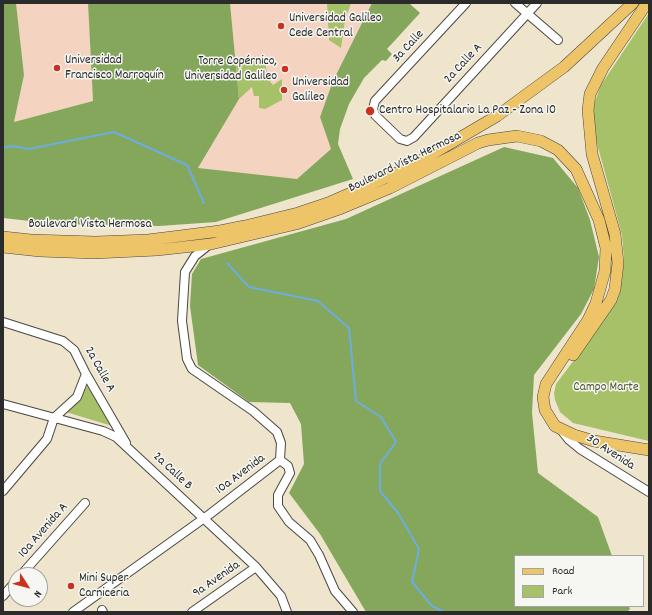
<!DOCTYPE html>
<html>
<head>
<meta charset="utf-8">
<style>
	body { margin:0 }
	#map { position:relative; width:652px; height:615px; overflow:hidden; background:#efe5cc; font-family:Dekko,sans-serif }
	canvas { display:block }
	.frame { position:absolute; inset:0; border:4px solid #2b2b2b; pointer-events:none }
	.legend { position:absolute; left:514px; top:555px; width:130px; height:52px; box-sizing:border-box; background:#f6f6f2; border:1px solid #a5a5a2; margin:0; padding:5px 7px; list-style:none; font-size:12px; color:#2b2b2b }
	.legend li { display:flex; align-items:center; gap:8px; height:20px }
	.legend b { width:20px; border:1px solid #a5a5a2 }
	.north { position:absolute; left:8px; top:567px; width:40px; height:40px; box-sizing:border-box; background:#f6f6f2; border:1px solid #a5a5a2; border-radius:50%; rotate:126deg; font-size:11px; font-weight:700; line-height:16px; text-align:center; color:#2b2b2b }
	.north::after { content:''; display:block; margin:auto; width:14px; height:18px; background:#c8321e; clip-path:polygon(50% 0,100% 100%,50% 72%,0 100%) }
</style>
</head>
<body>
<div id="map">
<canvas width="652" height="615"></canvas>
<div class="frame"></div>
<ul class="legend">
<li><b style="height:5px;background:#eec469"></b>Road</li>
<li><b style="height:11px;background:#a7c168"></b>Park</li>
</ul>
<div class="north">N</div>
</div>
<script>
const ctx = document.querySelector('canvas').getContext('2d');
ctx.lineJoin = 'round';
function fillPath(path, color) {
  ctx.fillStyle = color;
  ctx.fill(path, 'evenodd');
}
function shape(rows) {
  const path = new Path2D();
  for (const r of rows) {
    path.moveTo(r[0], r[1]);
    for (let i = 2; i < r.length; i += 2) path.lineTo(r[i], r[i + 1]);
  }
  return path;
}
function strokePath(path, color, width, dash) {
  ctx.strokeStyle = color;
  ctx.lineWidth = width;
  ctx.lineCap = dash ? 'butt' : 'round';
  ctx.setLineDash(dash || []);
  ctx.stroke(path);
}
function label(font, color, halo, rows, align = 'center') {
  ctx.font = font + ' Dekko,sans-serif';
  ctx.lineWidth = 3;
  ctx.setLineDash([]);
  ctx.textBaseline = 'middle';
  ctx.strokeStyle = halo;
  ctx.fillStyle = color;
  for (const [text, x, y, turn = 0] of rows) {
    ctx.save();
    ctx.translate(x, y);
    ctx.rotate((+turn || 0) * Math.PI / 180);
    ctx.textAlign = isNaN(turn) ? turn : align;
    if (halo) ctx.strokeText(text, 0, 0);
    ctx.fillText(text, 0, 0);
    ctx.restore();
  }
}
fillPath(shape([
	[16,3,88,3,93,101,14,122,24,75],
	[230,3,372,3,333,81,320,117,331,149,297,179,198,169,239,99]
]), '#f4d3c0');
fillPath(shape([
	[327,3,351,3,345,20,341,48,329,40],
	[649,13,649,441,573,423,560,412,555,400,554,393,556,384,580,352,619,291,621,284,624,260,622,235,593,129,593,107,601,85],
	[255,56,259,62,265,62,268,79,273,85,282,79,282,100,265,109,259,108,259,96,254,96,252,87,239,99,236,66],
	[87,386,112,426,66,412,79,399]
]), '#a7c168');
fillPath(shape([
	[3,3,16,3,24,75,14,122,93,101,88,3,230,3,239,99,198,168,297,179,331,149,320,117,333,81,372,3,409,3,420,13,387,49,392,54,386,61,382,60,364,78,349,104,340,129,338,144,353,179,216,222,159,226,57,224,3,218],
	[504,147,553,158,578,188,590,220,599,257,594,289,581,314,534,375,532,413,538,473,598,517,612,556,515,556,515,606,629,606,630,609,627,612,366,612,320,534,289,493,304,464,301,424,290,403,249,402,198,365,190,306,192,274,201,259,346,219]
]), '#85a75c');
strokePath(shape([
	[3,148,11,146,29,149,114,132,187,165,204,203],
	[227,263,249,287,318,301,349,328,356,401,381,417,396,442,380,464,380,491,398,513,419,549,412,582,432,606,444,612]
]), '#6cade0', 2);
const minor = shape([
	[466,3,375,101,373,109,375,115,400,139,407,141,414,137,537,3],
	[515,3,558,40],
	[3,322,63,341,74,350,86,374,126,443],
	[3,404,103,431,116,437,256,567,281,596,287,612],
	[561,430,569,440,580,449,649,492],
	[280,460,288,466,290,473,278,495,278,506,289,522,310,540,319,555,335,591,353,612],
	[3,491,47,439,54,418,77,397,86,374],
	[21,575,85,503],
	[3,596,16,581],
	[102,610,103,612],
	[73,612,210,514,280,460,281,443,277,432,253,411,192,369,187,359,182,321,185,272,195,256,210,244],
	[192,612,256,567]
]);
const major = shape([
	[3,237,31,240,96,242,148,240,220,231,245,226,298,213,328,203,410,167,497,116,564,67,633,3],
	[3,247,40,251,94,253,157,250,211,244,296,224,342,208,390,188,478,143,488,140,517,136,541,141,558,150,576,169,599,220,606,248,605,271,596,303,588,320,546,384,543,397,545,410,555,426,574,435,594,441,649,450],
	[573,355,611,300,615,289,618,263,615,234,592,154,588,110,590,94,603,68,647,3]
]);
strokePath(minor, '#484743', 10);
strokePath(major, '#484743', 12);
strokePath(minor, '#fff', 8);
strokePath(major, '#eec469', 11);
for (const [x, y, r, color] of [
	[281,26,4,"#c8321e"],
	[57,68,4,"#c8321e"],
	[285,69,4,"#c8321e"],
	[284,90,4,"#c8321e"],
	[370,111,5,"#c8321e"],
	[71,586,4,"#c8321e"]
]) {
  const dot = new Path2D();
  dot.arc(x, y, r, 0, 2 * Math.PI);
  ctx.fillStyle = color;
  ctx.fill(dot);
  strokePath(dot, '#f6f6f2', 1.5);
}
label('13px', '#2b2b2b', '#f6f6f2', [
	["Universidad Galileo",289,19],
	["Cede Central",289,34],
	["Universidad",65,61],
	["Francisco Marroquín",65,76],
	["Torre Copérnico,",277,62,"right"],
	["Universidad Galileo",277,77,"right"],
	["Universidad",292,83],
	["Galileo",292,98],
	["Centro Hospitalario La Paz - Zona 10",379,111],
	["Mini Super",79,579],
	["Carniceria",79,594]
], 'left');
label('13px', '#2b2b2b', '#f6f6f2', [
	["3a Calle",409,47,-47],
	["2a Calle A",464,64,-47],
	["Boulevard Vista Hermosa",405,163,-26],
	["Boulevard Vista Hermosa",90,225],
	["2a Calle A",99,370,61],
	["30 Avenida",610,453,33],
	["2a Calle B",172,472,43],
	["10a Avenida",241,475,-37],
	["10a Avenida A",44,531,-49],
	["9a Avenida",217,580,-35]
]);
label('13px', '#50583d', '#f6f6f2', [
	["Campo Marte",606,388]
]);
</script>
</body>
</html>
